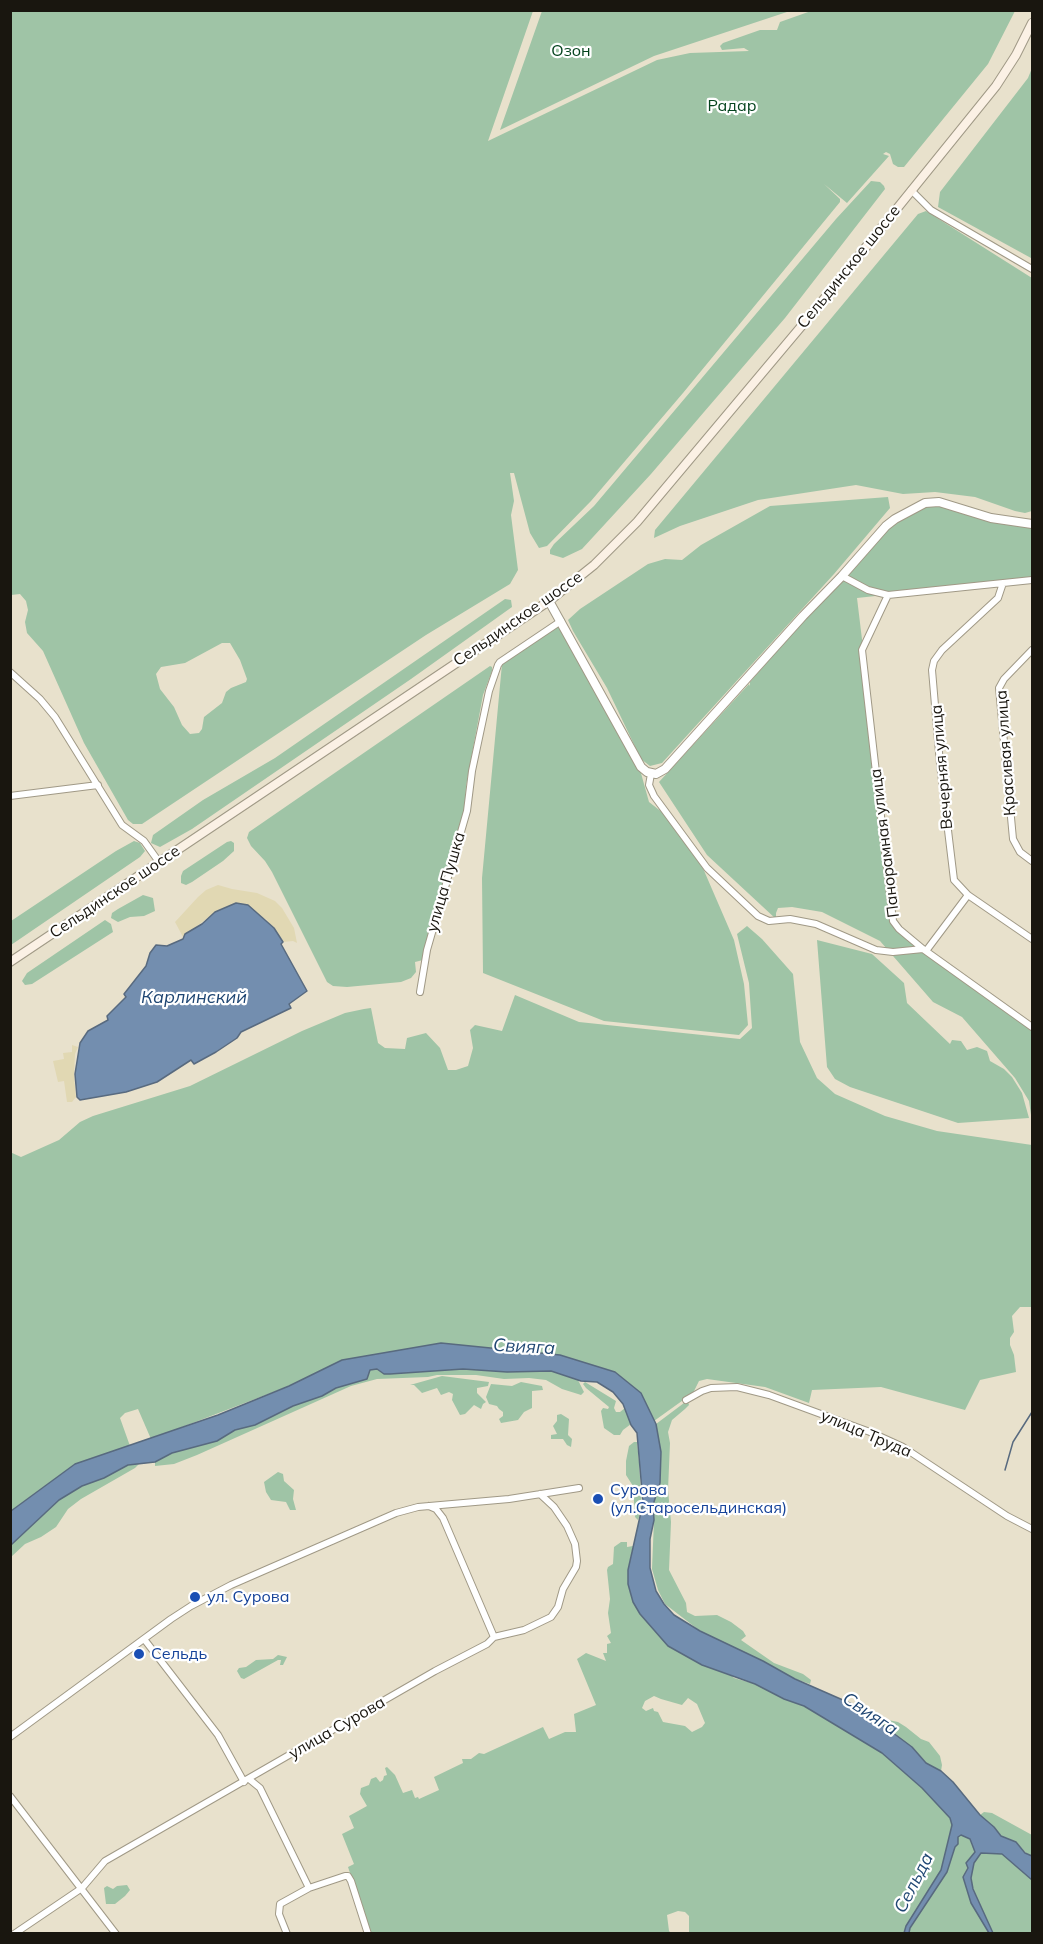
<!DOCTYPE html>
<html>
<head>
<meta charset="utf-8">
<style>
	body { margin:0 }
	#map { position:relative; width:1043px; height:1944px; overflow:hidden; background:#e8e1cc; font-family:Mulish,sans-serif }
	canvas { display:block }
	.frame { position:absolute; inset:0; border:12px solid #19160f; pointer-events:none }
</style>
</head>
<body>
<div id="map">
<canvas width="1043" height="1944"></canvas>
<div class="frame"></div>
</div>
<script>
const ctx = document.querySelector('canvas').getContext('2d');
ctx.lineJoin = 'round';
function fillPath(path, color) {
  ctx.fillStyle = color;
  ctx.fill(path, 'evenodd');
}
function shape(rows) {
  const path = new Path2D();
  for (const r of rows) {
    path.moveTo(r[0], r[1]);
    for (let i = 2; i < r.length; i += 2) path.lineTo(r[i], r[i + 1]);
  }
  return path;
}
function strokePath(path, color, width, dash) {
  ctx.strokeStyle = color;
  ctx.lineWidth = width;
  ctx.lineCap = dash ? 'butt' : 'round';
  ctx.setLineDash(dash || []);
  ctx.stroke(path);
}
function label(font, color, halo, rows, align = 'center') {
  ctx.font = font + ' Mulish,sans-serif';
  ctx.lineWidth = 4.5;
  ctx.setLineDash([]);
  ctx.textBaseline = 'middle';
  ctx.strokeStyle = halo;
  ctx.fillStyle = color;
  for (const [text, x, y, turn = 0] of rows) {
    ctx.save();
    ctx.translate(x, y);
    ctx.rotate((+turn || 0) * Math.PI / 180);
    ctx.textAlign = isNaN(turn) ? turn : align;
    if (halo) ctx.strokeText(text, 0, 0);
    ctx.fillText(text, 0, 0);
    ctx.restore();
  }
}
fillPath(shape([
	[10,11,533,11,488,141,657,60,690,53,749,51,744,48,722,50,720,46,723,43,760,30,777,30,780,22,811,11,1015,11,988,64,904,167,898,167,893,164,890,154,886,152,883,154,889,156,847,203,824,184,840,199,840,202,683,393,591,501,547,546,539,548,530,533,514,473,510,473,514,501,511,515,518,570,510,584,426,635,142,824,133,824,128,820,84,743,43,651,27,633,25,622,28,610,26,601,20,594,11,595],
	[222,643,230,643,240,660,247,679,246,682,231,688,226,692,222,703,204,717,202,729,199,733,190,734,182,725,174,707,160,689,156,674,161,667,185,663],
	[542,11,542,10,790,11,654,56,500,130],
	[1032,68,1032,257,1031,258,938,207,940,192,1028,78],
	[871,181,880,182,884,186,885,189,785,318,704,412,651,474,582,549,563,558,550,554,550,550,554,544,594,506,836,219],
	[926,211,1032,278,1032,511,1025,513,1015,511,975,497,935,492,903,494,856,485,758,500,680,526,654,538,655,530,918,214],
	[888,497,890,508,834,574,662,763,650,766,641,759,607,688,573,631,568,620,580,609,648,564,665,559,682,560,701,545,770,506],
	[936,505,990,521,1032,528,1032,579,857,598,897,929,1032,1027,1032,1122,1029,1101,1015,1078,962,1017,933,1002,880,941,822,912,792,907,778,908,776,913,776,919,707,855,659,782,749,684,750,686,750,682,795,630,887,528,896,521,926,507],
	[505,599,511,600,512,607,411,679,192,829,160,847,151,843,153,835,203,800,275,758],
	[560,624,639,766,649,802,667,816,702,866,734,940,744,984,748,1025,739,1035,604,1021,483,973,482,878,502,664],
	[490,666,492,667,492,671,483,695,466,786,465,810,423,960,415,962,416,972,411,978,401,982,347,987,333,986,327,982,272,872,265,861,251,846,247,838,249,832],
	[134,841,140,843,145,851,140,857,11,945,11,921,116,851],
	[231,841,234,843,234,851,223,861,192,882,186,885,181,883,181,876,183,871,227,842],
	[143,895,153,898,155,911,144,916,130,917,118,922,111,918,112,913,118,909],
	[105,920,111,924,113,932,32,984,25,985,22,981,27,973],
	[747,926,762,939,793,974,800,1042,817,1078,835,1094,885,1116,937,1131,1032,1145,1032,1307,1020,1307,1012,1316,1014,1332,1010,1338,1010,1345,1014,1355,1016,1372,980,1380,965,1410,881,1387,812,1390,809,1403,765,1387,707,1379,699,1381,693,1393,654,1421,641,1393,615,1372,342,1360,289,1386,151,1439,138,1409,125,1413,120,1418,130,1446,75,1464,11,1511,10,1152,21,1157,59,1140,80,1122,93,1116,190,1086,302,1031,345,1013,364,1009,371,1008,378,1043,385,1048,405,1049,407,1038,426,1033,440,1048,448,1070,456,1070,468,1066,473,1048,470,1030,475,1025,502,1031,515,995,579,1022,740,1039,752,1028,749,983,737,934],
	[817,940,872,954,904,983,907,1003,950,1044,952,1040,961,1041,967,1050,977,1047,987,1051,990,1061,1004,1069,1012,1077,1022,1093,1029,1118,958,1123,850,1087,835,1079,827,1067],
	[377,1369,384,1374,390,1374,463,1369,507,1372,551,1371,578,1380,584,1392,581,1395,578,1394,562,1389,546,1380,529,1378,504,1379,476,1375,437,1375,428,1377,377,1379,351,1386,197,1455,174,1464,155,1466,155,1462,172,1453,217,1441,235,1430,255,1425,293,1406,322,1396,336,1388,367,1379,370,1370],
	[442,1376,489,1382,488,1386,477,1388,477,1393,486,1402,483,1404,481,1409,474,1405,465,1414,460,1415,452,1400,453,1394,449,1392,441,1395,437,1388,422,1393,414,1385,410,1385],
	[521,1382,542,1386,543,1390,532,1391,532,1408,524,1412,518,1420,501,1423,499,1419,503,1416,503,1412,499,1409,497,1406,489,1404,486,1397,491,1384,512,1386],
	[585,1382,616,1401,614,1408,616,1412,620,1412,625,1408,631,1424,623,1430,620,1435,614,1435,604,1428,601,1411,603,1408,608,1409,609,1407,586,1388,583,1384],
	[688,1402,689,1405,685,1409,672,1420,668,1432,670,1443,668,1490,671,1522,669,1570,686,1603,687,1612,695,1616,717,1615,731,1622,743,1631,746,1636,741,1640,774,1663,803,1674,811,1680,810,1684,795,1679,763,1661,700,1631,665,1604,658,1590,652,1569,654,1520,652,1505,660,1483,661,1452,656,1424,684,1403],
	[561,1414,569,1419,568,1435,572,1439,571,1447,567,1445,563,1439,551,1439,551,1435,557,1434,553,1426,557,1421,557,1415],
	[634,1442,637,1442,639,1462,642,1508,638,1520,635,1517,633,1486,626,1475,626,1461,629,1446],
	[139,1464,135,1468,81,1499,68,1509,56,1527,41,1537,25,1544,11,1557,11,1545,59,1500,82,1486,104,1478,128,1465],
	[278,1472,283,1474,284,1481,294,1490,293,1499,296,1510,290,1510,286,1502,271,1500,266,1492,264,1482],
	[621,1542,627,1542,627,1547,633,1546,628,1570,734,1678,755,1684,784,1699,804,1706,882,1753,922,1788,950,1818,958,1837,961,1835,965,1836,971,1839,972,1846,1002,1854,1032,1880,1032,1933,687,1933,689,1932,689,1916,685,1912,678,1911,667,1915,669,1931,671,1933,370,1933,348,1867,354,1864,342,1834,354,1828,349,1816,367,1806,360,1794,361,1788,369,1785,371,1779,376,1777,380,1782,383,1780,384,1776,387,1775,385,1768,387,1767,395,1775,403,1793,412,1790,415,1798,418,1797,419,1799,439,1790,434,1777,463,1763,462,1759,471,1759,479,1753,484,1754,543,1727,549,1739,565,1732,576,1732,574,1714,596,1705,577,1659,586,1653,606,1661,603,1653,607,1653,607,1644,611,1643,607,1636,611,1633,608,1613,610,1599,607,1570,608,1567,613,1564,614,1547],
	[654,1696,661,1699,682,1705,688,1698,697,1704,705,1723,702,1727,692,1732,685,1726,663,1722,658,1712,654,1711,653,1708,646,1711,642,1708,645,1701],
	[278,1655,287,1657,283,1665,280,1665,281,1660,278,1660,244,1679,241,1678,237,1671,239,1668,246,1667,256,1660,273,1659],
	[874,1717,898,1722,906,1727,921,1739,929,1742,940,1756,942,1765,941,1771,926,1763,912,1747,876,1722,872,1718],
	[984,1812,992,1813,1032,1835,1032,1856,1026,1853,1016,1842,1001,1836,994,1827,980,1815],
	[127,1885,130,1890,125,1896,115,1904,106,1904,104,1888,107,1886,113,1889,117,1886]
]), '#9fc4a6');
fillPath(shape([
	[218,885,232,889,257,893,275,901,282,908,294,928,297,943,293,941,283,942,266,919,215,912,183,937,175,922,198,897,206,890],
	[72,1045,78,1047,75,1054,74,1076,76,1097,72,1102,67,1102,64,1081,58,1082,53,1061,64,1059,63,1053,72,1052]
]), '#e1d8b3');
const water = shape([
	[236,903,248,905,274,928,283,942,281,944,307,991,289,1004,291,1008,241,1032,237,1038,216,1052,194,1064,191,1060,157,1082,126,1092,80,1100,77,1097,75,1074,80,1043,88,1031,108,1020,107,1016,126,997,124,994,146,966,150,953,156,945,167,946,183,939,185,934,202,924,215,912,236,903],
	[441,1343,560,1355,615,1372,641,1393,656,1424,661,1452,660,1483,653,1505,654,1520,650,1539,650,1568,656,1591,664,1604,674,1615,700,1631,763,1661,795,1679,852,1704,869,1715,912,1747,926,1763,941,1771,953,1782,980,1815,994,1827,1001,1836,1016,1842,1025,1853,1032,1856,1032,1880,1002,1854,981,1853,974,1863,971,1878,973,1889,993,1933,989,1933,971,1903,963,1877,968,1868,966,1863,975,1852,970,1839,961,1835,958,1837,958,1844,955,1847,947,1872,910,1928,909,1933,904,1933,906,1926,941,1870,952,1825,950,1818,922,1788,882,1753,804,1706,784,1699,755,1684,702,1665,668,1646,640,1614,633,1602,628,1584,628,1570,643,1503,637,1433,631,1425,623,1404,613,1392,597,1382,581,1381,551,1371,507,1372,463,1369,390,1374,384,1374,377,1369,370,1370,367,1379,336,1388,322,1396,293,1406,255,1425,235,1430,217,1441,172,1453,155,1462,128,1465,104,1478,82,1486,59,1500,11,1545,11,1511,75,1464,218,1415,289,1386,342,1360,441,1343]
]);
fillPath(water, '#738eaf');
strokePath(water, '#586a7f', 1.5);
strokePath(shape([
	[1005,1470,1013,1442,1032,1412]
]), '#586a7f', 1.5);
const minor = shape([
	[911,190,931,210,1032,269],
	[842,576,868,590,888,595,1032,580],
	[1003,583,998,598,942,650,934,661,932,670,940,764,954,880,968,895,1032,939],
	[888,595,862,650,893,921,899,929,923,949,1032,1027],
	[1032,650,1004,679,999,688,1013,839,1020,852,1032,861],
	[10,672,40,699,55,717,122,825,144,841,159,862],
	[651,774,649,785,654,796,707,868,758,916,769,921,790,919,816,924,876,950,893,952,923,949],
	[10,796,98,785],
	[926,951,968,895],
	[420,992,427,950,467,811,472,771,489,691,498,665,500,662,561,621],
	[686,1400,702,1391,711,1388,737,1387,769,1395,870,1432,903,1447,1007,1516,1032,1529],
	[429,1506,436,1509,443,1518,494,1637],
	[144,1639,218,1735,244,1782],
	[10,1737,171,1619,191,1606,231,1585,396,1513,418,1507,509,1499,579,1488],
	[249,1779,260,1788,309,1888],
	[10,1796,116,1934],
	[14,1934,82,1888,105,1861,435,1671,487,1644,494,1637,524,1630,551,1617,558,1607,563,1589,576,1567,577,1561,575,1544,567,1526,554,1507,540,1494],
	[287,1934,279,1914,280,1904,309,1888,345,1876,348,1876,351,1881,368,1934]
]);
const tertiary = shape([
	[549,601,641,767,647,772,656,774,665,769,803,616,842,576,886,526,895,519,925,503,939,502,991,518,1032,524]
]);
const secondary = shape([
	[10,962,549,601,594,565,637,522,815,310,996,86,1016,55,1032,23]
]);
strokePath(minor, '#a09986', 8);
strokePath(tertiary, '#a09986', 10);
strokePath(secondary, '#a09986', 10);
strokePath(minor, '#fff', 6);
strokePath(tertiary, '#fff', 8);
strokePath(secondary, '#fbf1e5', 8);
for (const [x, y, r, color] of [
	[598,1499,6,"#1a4fb4"],
	[195,1597,6,"#1a4fb4"],
	[139,1654,6,"#1a4fb4"]
]) {
  const dot = new Path2D();
  dot.arc(x, y, r, 0, 2 * Math.PI);
  ctx.fillStyle = color;
  ctx.fill(dot);
  strokePath(dot, '#fff', 2);
}
label('16px', '#05441e', '#fff', [
	["Озон",571,51],
	["Радар",732,106]
]);
label('16px', '#19160f', '#fff', [
	["Сельдинское шоссе",849,267,-51],
	["Сельдинское шоссе",518,619,-35],
	["Красивая улица",1006,753,-94],
	["Вечерняя улица",942,767,-95],
	["Панорамная улица",885,843,-97],
	["улица Пушка",446,882,-74],
	["Сельдинское шоссе",115,892,-34],
	["улица Труда",866,1434,23],
	["улица Сурова",337,1728,-30]
]);
label('16px', '#164399', '#fff', [
	["Сурова",610,1490],
	["(ул.Старосельдинская)",610,1508],
	["ул. Сурова",207,1597],
	["Сельдь",151,1654]
], 'left');
label('italic 18px', '#1f4673', '#fff', [
	["Карлинский",194,998],
	["Свияга",524,1347,3],
	["Свияга",870,1714,34],
	["Сельда",914,1883,-63]
]);
</script>
</body>
</html>
